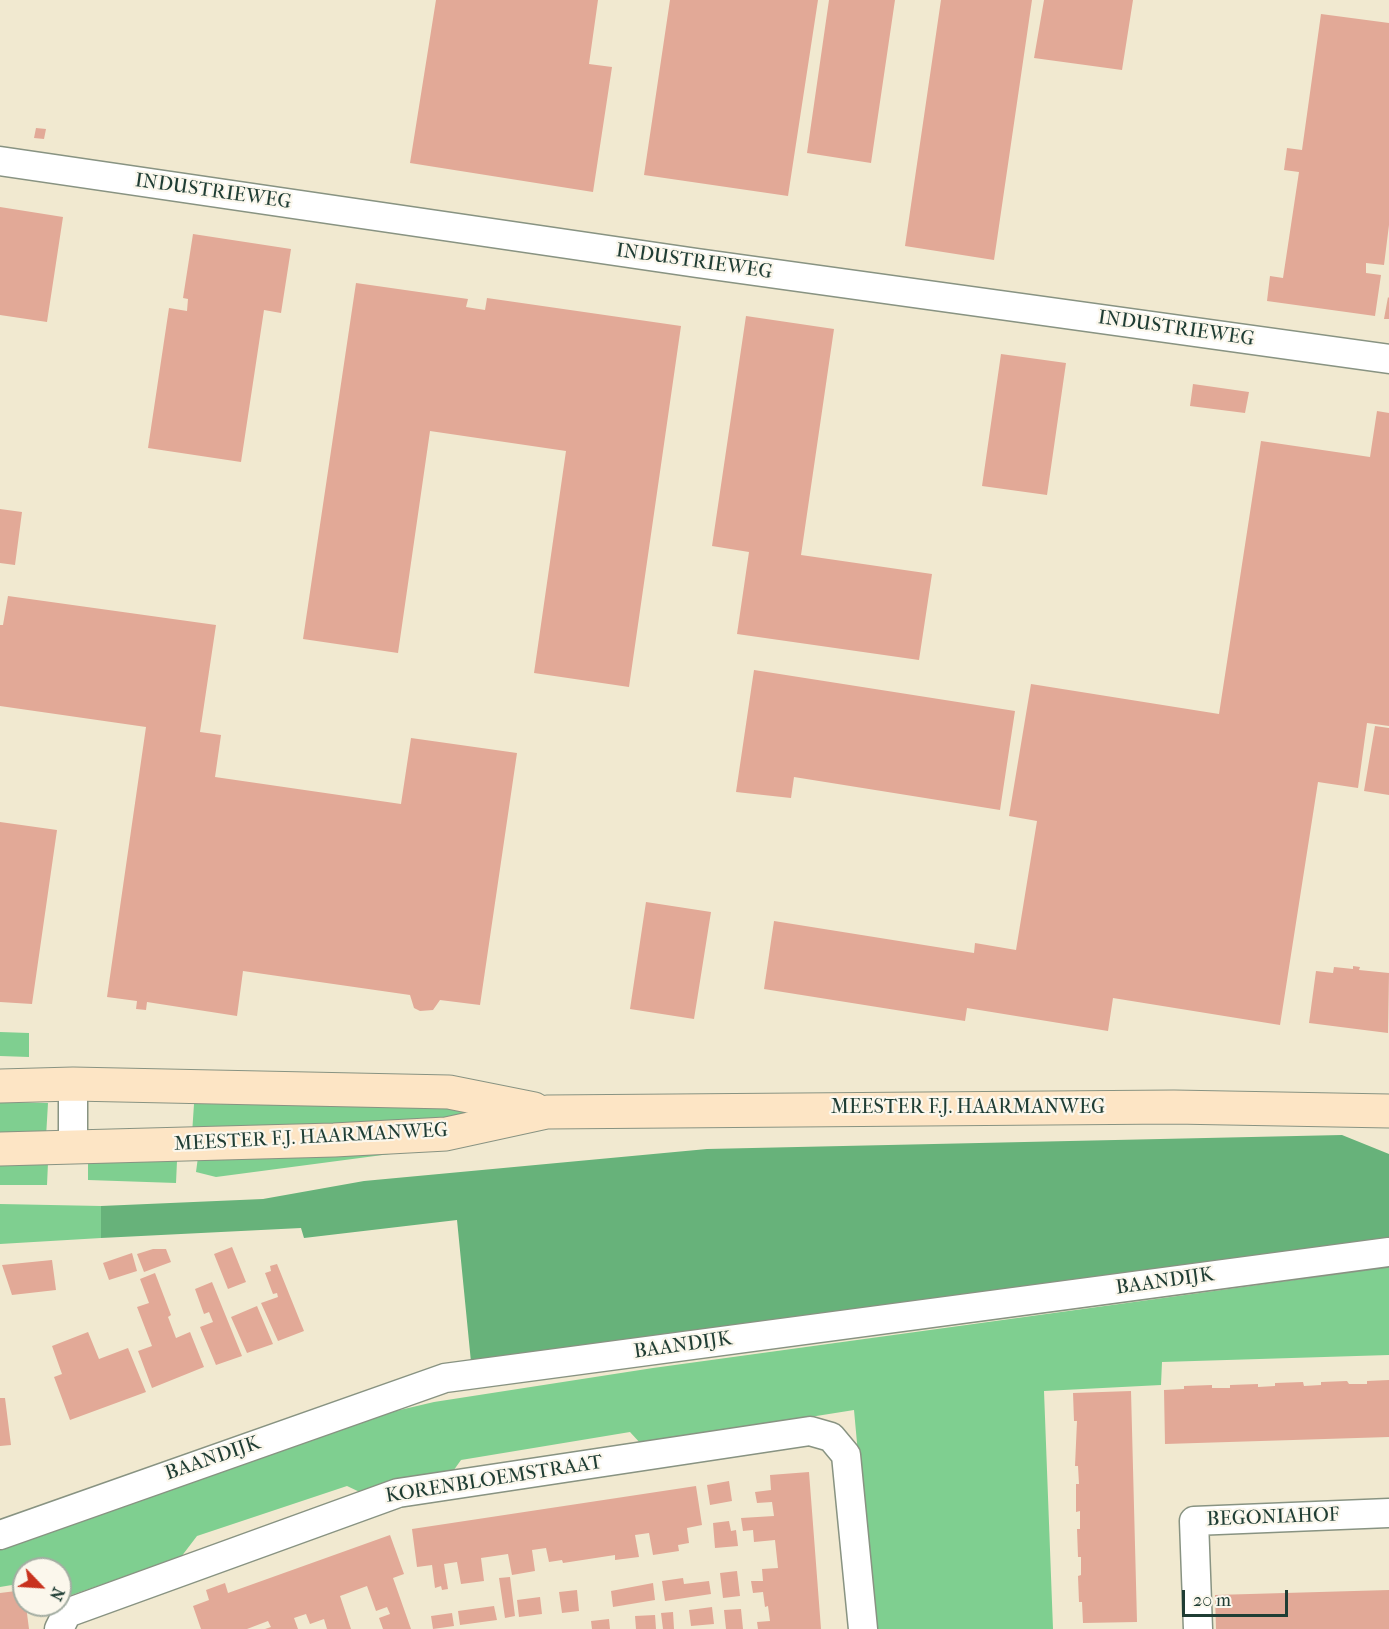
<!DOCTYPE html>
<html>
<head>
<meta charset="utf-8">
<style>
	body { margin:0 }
	#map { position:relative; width:1389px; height:1629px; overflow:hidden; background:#f1e9d0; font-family:"IM FELL French Canon",serif }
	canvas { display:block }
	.north { position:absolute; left:12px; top:1557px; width:60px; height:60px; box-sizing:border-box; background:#fbf7ec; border:2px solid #a3ada2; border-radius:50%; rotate:115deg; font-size:16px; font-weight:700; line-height:24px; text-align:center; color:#1f3d34 }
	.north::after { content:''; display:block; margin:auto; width:21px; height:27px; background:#c8321e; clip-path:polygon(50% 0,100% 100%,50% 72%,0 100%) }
	.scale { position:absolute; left:1182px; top:1590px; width:106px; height:27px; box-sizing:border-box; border:3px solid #1f3d34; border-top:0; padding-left:8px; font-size:18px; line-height:21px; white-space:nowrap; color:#1f3d34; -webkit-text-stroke:4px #fbf7ec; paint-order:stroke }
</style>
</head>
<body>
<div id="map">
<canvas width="1389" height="1629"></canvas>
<div class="north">N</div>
<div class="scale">20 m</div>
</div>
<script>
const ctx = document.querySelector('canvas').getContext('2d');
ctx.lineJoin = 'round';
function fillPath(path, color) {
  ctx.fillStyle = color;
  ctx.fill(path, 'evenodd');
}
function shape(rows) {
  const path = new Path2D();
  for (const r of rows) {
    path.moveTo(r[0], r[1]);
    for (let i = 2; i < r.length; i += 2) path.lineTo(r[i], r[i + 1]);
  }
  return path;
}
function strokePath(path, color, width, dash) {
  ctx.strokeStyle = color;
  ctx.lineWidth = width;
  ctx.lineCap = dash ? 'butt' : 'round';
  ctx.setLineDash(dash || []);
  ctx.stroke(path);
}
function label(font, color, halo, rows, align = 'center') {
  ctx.font = font + ' "IM FELL French Canon",serif';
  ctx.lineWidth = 4.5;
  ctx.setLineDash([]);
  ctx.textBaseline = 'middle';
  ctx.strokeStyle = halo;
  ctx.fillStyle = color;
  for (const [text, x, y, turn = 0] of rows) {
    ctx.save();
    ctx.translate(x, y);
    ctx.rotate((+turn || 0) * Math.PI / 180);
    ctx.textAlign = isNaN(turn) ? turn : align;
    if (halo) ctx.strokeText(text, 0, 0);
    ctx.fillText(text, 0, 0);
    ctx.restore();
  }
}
fillPath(shape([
	[0,1032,29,1033,29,1057,0,1056],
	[0,1102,48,1103,46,1137,0,1137],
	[194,1104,497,1105,495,1117,192,1134],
	[413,1151,216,1177,196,1172,198,1157],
	[88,1158,177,1161,176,1183,88,1180],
	[0,1162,48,1163,47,1185,0,1185],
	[0,1204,101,1206,101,1238,0,1244],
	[1389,1267,1389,1355,1162,1362,1161,1385,1044,1391,1053,1629,874,1629,854,1410,641,1444,630,1432,461,1460,451,1474,364,1494,347,1486,197,1536,181,1557,60,1599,60,1569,24,1569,24,1583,0,1587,0,1548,323,1428,434,1402,653,1368]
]), '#7fcf90');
fillPath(shape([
	[1342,1135,1389,1154,1389,1239,664,1334,471,1362,457,1220,304,1238,301,1228,101,1238,101,1206,263,1199,364,1181,707,1149]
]), '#67b27a');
fillPath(shape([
	[436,0,598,0,589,64,612,67,593,192,410,163],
	[670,0,818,0,788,196,644,175],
	[829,0,895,0,871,163,807,153],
	[941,0,1032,0,994,260,905,246],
	[1044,0,1133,0,1122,70,1034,58],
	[1321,14,1389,23,1389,225,1384,265,1366,263,1366,273,1381,275,1375,316,1267,301,1270,276,1283,278,1299,172,1284,170,1287,148,1302,150],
	[36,128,46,129,44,139,34,138],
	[0,207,63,217,47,322,0,315],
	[193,234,291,249,281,313,264,310,241,462,148,448,169,308,187,311,188,299,183,298],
	[356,283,468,299,466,307,485,310,487,298,681,326,629,687,534,673,566,451,430,431,398,653,303,639],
	[1388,297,1389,298,1389,319,1384,319],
	[746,316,834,329,801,555,932,574,919,660,737,634,749,552,712,546],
	[1001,354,1066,363,1047,495,982,486],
	[1193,384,1249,392,1245,413,1190,406],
	[1377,411,1389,413,1389,726,1367,723,1358,788,1318,782,1280,1025,1113,998,1108,1031,967,1008,965,1021,764,989,774,921,974,953,975,943,1016,950,1037,821,1009,816,1031,684,1219,714,1261,441,1370,457],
	[0,509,22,512,15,565,0,563],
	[8,596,216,625,200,732,221,735,215,777,401,804,411,738,517,753,480,1005,440,1000,433,1010,420,1011,414,1008,410,995,243,971,237,1016,147,1002,146,1010,136,1009,137,1001,107,997,146,727,0,706,0,625,3,625],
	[754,670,1015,711,1000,810,794,777,791,798,736,792],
	[1375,726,1389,728,1389,795,1364,791],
	[0,822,57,830,32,1004,0,1002],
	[646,902,711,912,694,1019,630,1009],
	[1353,966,1360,967,1359,970,1389,973,1388,1033,1309,1023,1316,971,1333,973,1334,967,1353,969],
	[232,1247,246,1282,228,1289,214,1254],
	[153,1249,166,1249,171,1262,144,1272,137,1254],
	[132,1253,137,1271,109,1280,103,1263],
	[52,1260,56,1290,12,1295,2,1265],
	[277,1264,304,1331,278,1341,261,1303,278,1297,277,1293,273,1294,265,1273,271,1271,270,1266],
	[155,1273,171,1315,168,1317,176,1338,190,1332,204,1367,152,1388,138,1351,152,1346,137,1307,149,1303,140,1279],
	[212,1282,242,1356,216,1365,200,1327,213,1322,209,1312,204,1314,195,1289],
	[257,1306,273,1344,247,1353,231,1317],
	[88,1332,99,1359,128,1348,146,1392,70,1420,54,1377,62,1374,52,1346],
	[1389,1380,1389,1437,1165,1444,1164,1390,1184,1389,1184,1386,1212,1385,1212,1388,1230,1388,1230,1385,1258,1384,1258,1387,1275,1386,1275,1383,1303,1382,1304,1386,1321,1385,1321,1382,1347,1381,1349,1384,1367,1384,1367,1381],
	[1131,1391,1137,1622,1083,1623,1082,1602,1079,1602,1078,1576,1081,1575,1081,1557,1078,1557,1077,1529,1080,1529,1080,1511,1076,1512,1076,1484,1079,1484,1078,1466,1075,1466,1077,1421,1074,1421,1073,1393],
	[0,1398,5,1398,11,1445,0,1446],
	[809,1472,821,1629,758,1629,757,1622,770,1621,768,1606,765,1607,763,1592,753,1593,751,1581,763,1581,762,1569,778,1568,775,1540,754,1542,753,1530,743,1531,741,1518,774,1516,772,1502,757,1503,755,1492,771,1490,770,1475],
	[729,1481,732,1501,710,1505,707,1485],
	[696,1486,702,1525,687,1528,689,1543,678,1545,679,1551,653,1555,649,1533,635,1535,639,1557,615,1560,615,1555,563,1563,562,1560,549,1562,546,1548,532,1550,535,1571,512,1575,508,1554,481,1558,484,1581,461,1584,457,1562,444,1564,448,1589,442,1590,441,1586,435,1588,432,1565,417,1567,412,1529],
	[729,1521,731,1531,736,1530,738,1546,715,1548,713,1523],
	[390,1535,404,1574,393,1578,411,1629,383,1629,379,1618,390,1614,387,1607,376,1611,367,1586,340,1596,351,1629,327,1629,324,1619,310,1624,306,1614,294,1618,298,1629,265,1629,271,1627,268,1621,247,1629,201,1629,193,1606,209,1600,206,1590,225,1583,228,1593],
	[737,1571,740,1596,723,1598,720,1573],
	[510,1577,515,1616,505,1618,499,1578],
	[683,1578,684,1584,709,1581,711,1594,665,1601,662,1581],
	[653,1583,655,1600,613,1607,611,1591],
	[24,1590,29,1629,0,1629,0,1593],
	[577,1590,579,1611,562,1613,559,1592],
	[1389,1590,1389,1629,1216,1629,1215,1595],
	[540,1597,542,1614,519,1617,517,1600],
	[494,1606,497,1620,460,1625,458,1611],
	[712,1607,714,1624,691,1626,689,1610],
	[741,1609,743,1629,726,1629,724,1610],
	[673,1612,674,1629,663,1629,661,1613],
	[452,1613,454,1626,433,1629,431,1616],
	[655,1615,656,1629,636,1629,635,1616],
	[609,1619,610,1629,592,1629,591,1621]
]), '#e2a997');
const minor = shape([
	[0,161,697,263,1389,359],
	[73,1148,73,1084],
	[0,1535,445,1378,1389,1252],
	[59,1629,67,1613,398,1493,810,1431,831,1437,846,1455,863,1629],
	[1198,1629,1194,1521,1389,1513]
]);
const secondary = shape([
	[0,1086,73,1084,449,1092,534,1109],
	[0,1149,334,1140,446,1134,547,1112,1174,1107,1389,1111]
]);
strokePath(minor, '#889382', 31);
strokePath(secondary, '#889382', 35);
strokePath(minor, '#fff', 28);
strokePath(secondary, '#fde5c5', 33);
label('20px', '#1f3d34', '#fbf7ec', [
	["INDUSTRIEWEG",213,192,8],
	["INDUSTRIEWEG",694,262,8],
	["INDUSTRIEWEG",1176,329,8],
	["MEESTER F.J. HAARMANWEG",968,1108],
	["MEESTER F.J. HAARMANWEG",311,1138,-3],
	["BAANDIJK",1165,1282,-8],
	["BAANDIJK",683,1346,-8],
	["BAANDIJK",213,1459,-19],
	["KORENBLOEMSTRAAT",494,1480,-9],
	["BEGONIAHOF",1273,1518,-2]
]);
</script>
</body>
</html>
